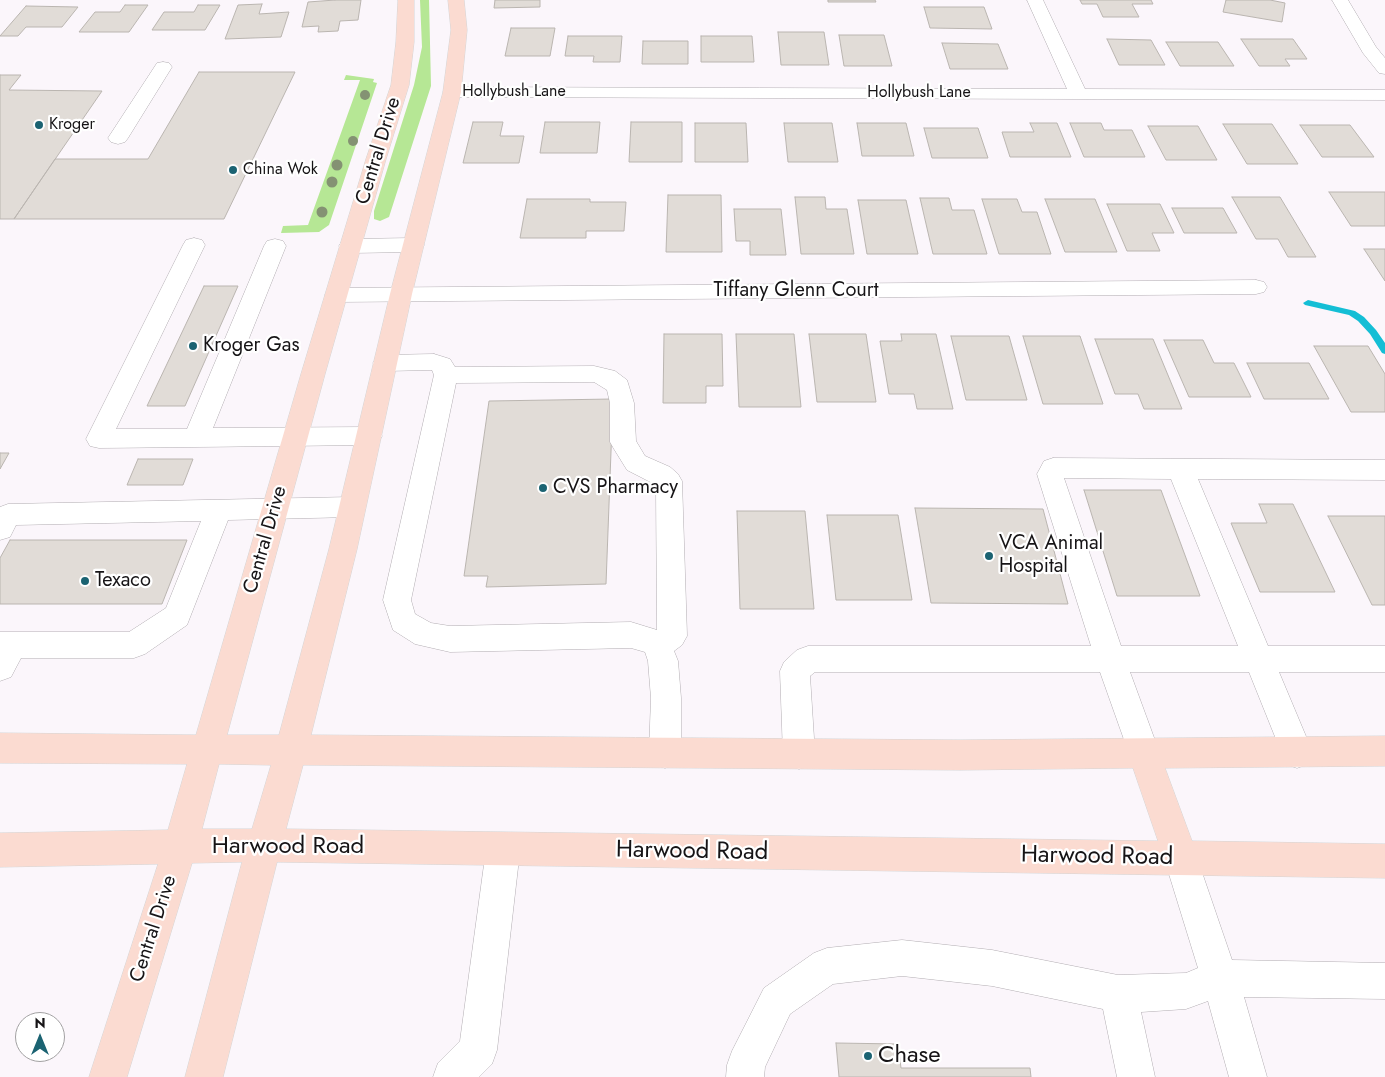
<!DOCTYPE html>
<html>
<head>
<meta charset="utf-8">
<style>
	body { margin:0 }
	#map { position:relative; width:1385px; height:1077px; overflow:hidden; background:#fbf6fb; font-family:Jost,sans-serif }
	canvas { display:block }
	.north { position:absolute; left:15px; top:1012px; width:50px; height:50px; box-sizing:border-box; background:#fff; border:1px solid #a2a1a2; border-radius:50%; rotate:0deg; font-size:14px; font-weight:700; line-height:20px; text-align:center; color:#161416 }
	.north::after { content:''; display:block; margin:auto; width:18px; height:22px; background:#1b6372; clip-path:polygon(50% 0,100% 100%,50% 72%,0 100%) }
</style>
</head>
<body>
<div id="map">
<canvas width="1385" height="1077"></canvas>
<div class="north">N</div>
</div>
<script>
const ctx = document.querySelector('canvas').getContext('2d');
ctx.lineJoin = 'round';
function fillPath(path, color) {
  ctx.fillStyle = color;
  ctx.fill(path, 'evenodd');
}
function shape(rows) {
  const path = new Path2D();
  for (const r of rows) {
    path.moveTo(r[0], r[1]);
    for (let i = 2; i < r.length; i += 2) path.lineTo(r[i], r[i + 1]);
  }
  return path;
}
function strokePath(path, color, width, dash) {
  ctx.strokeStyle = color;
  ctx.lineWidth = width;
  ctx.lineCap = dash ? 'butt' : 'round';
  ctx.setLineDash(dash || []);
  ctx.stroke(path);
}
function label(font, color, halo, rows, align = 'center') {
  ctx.font = font + ' Jost,sans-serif';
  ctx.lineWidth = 4.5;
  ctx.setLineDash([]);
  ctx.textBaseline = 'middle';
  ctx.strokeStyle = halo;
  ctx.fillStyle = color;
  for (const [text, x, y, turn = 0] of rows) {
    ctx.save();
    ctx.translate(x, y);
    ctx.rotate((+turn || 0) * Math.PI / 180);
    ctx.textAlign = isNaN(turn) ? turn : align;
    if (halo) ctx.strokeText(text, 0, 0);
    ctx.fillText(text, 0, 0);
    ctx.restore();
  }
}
fillPath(shape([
	[420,0,429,0,431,86,389,217,380,221,374,219,374,211,414,85,422,47],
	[346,75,374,79,373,82,377,83,329,225,319,232,281,233,283,226,308,225,360,80,344,80]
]), '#b6e795');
fillPath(shape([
	[1308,300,1355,311,1364,317,1376,330,1385,343,1385,354,1382,353,1370,334,1358,321,1349,315,1305,305,1303,303,1308,300]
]), '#14bed5');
const building = shape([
	[335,0,361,0,358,20,340,21,338,31,318,32,319,26,302,27,308,2,335,0],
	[495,0,540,0,540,7,494,8,495,0],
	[828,0,875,0,876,2,828,2,828,0],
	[1080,0,1151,0,1153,4,1132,4,1139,17,1103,17,1097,4,1082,4,1080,0],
	[1226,0,1270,0,1285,3,1282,22,1223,12,1226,0],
	[262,4,259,14,289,12,281,37,225,39,238,5,262,4],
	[125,5,148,5,129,32,79,32,95,12,120,12,125,5],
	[198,5,220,5,205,30,152,30,164,12,194,12,198,5],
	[26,6,78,7,62,27,26,27,18,36,0,36,26,6],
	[924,7,984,7,992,29,930,28,924,7],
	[511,28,555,28,550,56,505,56,511,28],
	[778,32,824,32,829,65,781,65,778,32],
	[839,35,884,35,892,66,844,66,839,35],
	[568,36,622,36,620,62,593,62,594,56,565,56,568,36],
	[701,36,752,36,754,62,701,62,701,36],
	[1107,39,1151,40,1165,65,1119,65,1107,39],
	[1241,39,1293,39,1307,59,1285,59,1290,66,1259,66,1241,39],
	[643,41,688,41,688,64,642,64,643,41],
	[1166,42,1218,42,1234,66,1180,66,1166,42],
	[942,43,998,44,1008,69,950,69,942,43],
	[199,72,295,72,224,219,14,219,55,159,148,159,199,72],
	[0,75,21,75,9,90,102,91,14,219,0,219,0,75],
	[473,122,503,122,500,136,524,136,519,163,463,163,473,122],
	[545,122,600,122,597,153,540,153,545,122],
	[631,122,682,122,682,162,629,162,631,122],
	[695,123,746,123,748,162,695,162,695,123],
	[784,123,832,123,838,162,788,162,784,123],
	[857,123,906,123,914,156,862,156,857,123],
	[1030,123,1057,123,1071,157,1010,157,1002,132,1034,132,1030,123],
	[1070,123,1101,123,1104,130,1132,130,1145,157,1084,157,1070,123],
	[1223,124,1272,124,1298,164,1247,164,1223,124],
	[1300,125,1350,125,1374,157,1322,157,1300,125],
	[1148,126,1198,126,1217,160,1166,160,1148,126],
	[924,128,978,128,988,158,932,158,924,128],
	[1329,192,1385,192,1385,226,1351,226,1329,192],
	[668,195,721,195,722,252,666,252,668,195],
	[795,197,825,197,826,209,847,209,854,254,801,254,795,197],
	[1232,197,1280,197,1316,257,1288,257,1278,239,1256,239,1232,197],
	[920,198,949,198,952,210,974,210,987,254,933,254,920,198],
	[527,199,590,199,590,202,626,202,624,231,586,231,586,238,520,238,527,199],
	[982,199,1017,199,1022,212,1037,212,1051,254,999,254,982,199],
	[1045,199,1095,199,1117,252,1065,252,1045,199],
	[858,200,906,200,918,254,867,254,858,200],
	[1107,204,1160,204,1174,233,1152,233,1160,251,1127,251,1107,204],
	[1172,208,1223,208,1237,233,1184,233,1172,208],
	[734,209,781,209,786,255,750,255,750,241,736,241,734,209],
	[1364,249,1385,249,1385,281,1364,249],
	[204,286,238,286,185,406,147,406,204,286],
	[664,334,722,334,723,386,706,386,706,403,663,403,664,334],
	[736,334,794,334,801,407,739,407,736,334],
	[809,334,866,334,876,402,817,402,809,334],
	[901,334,936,334,953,409,917,409,914,394,889,394,880,341,902,341,901,334],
	[951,336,1009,336,1027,400,966,400,951,336],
	[1023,336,1080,336,1103,404,1043,404,1023,336],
	[1095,339,1153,339,1182,409,1144,409,1138,394,1115,394,1095,339],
	[1164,340,1203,340,1214,363,1234,363,1251,397,1189,397,1164,340],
	[1314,346,1368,346,1385,374,1385,412,1351,412,1314,346],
	[1247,363,1309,363,1329,399,1264,399,1247,363],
	[613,399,606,584,486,587,488,576,464,576,489,401,613,399],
	[0,453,9,453,0,469,0,453],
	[138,459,193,459,183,485,127,485,138,459],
	[1084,490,1161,490,1200,596,1117,596,1084,490],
	[1259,504,1293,504,1335,592,1260,592,1231,523,1267,523,1259,504],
	[915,508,1043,509,1068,604,931,603,915,508],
	[737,511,805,511,814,609,740,609,737,511],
	[827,515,898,515,912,600,836,600,827,515],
	[1328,516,1385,516,1385,605,1372,605,1328,516],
	[10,540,187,540,162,604,0,604,0,558,10,540],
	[836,1043,898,1044,901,1068,1030,1068,1031,1077,839,1077,836,1043]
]);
fillPath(building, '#e1dcd7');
strokePath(building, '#bab5b0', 1);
const minor = shape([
	[1027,0,1043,0,1085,89,1385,90,1385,100,452,97,446,96,443,92,446,88,452,87,1067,89,1027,0],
	[1332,0,1348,0,1376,47,1385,58,1385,74,1379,73,1363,53,1332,0],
	[163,62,169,63,172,67,128,138,125,142,118,144,111,142,108,138,157,63,163,62],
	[194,238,202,240,205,245,116,429,187,429,264,246,267,241,275,239,283,241,286,246,213,428,369,427,378,429,382,436,378,443,369,445,196,447,99,448,90,446,86,439,183,245,186,240,194,238],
	[413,238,421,240,424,245,421,250,413,252,350,253,342,251,339,246,342,241,350,239,413,238],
	[1256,280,1264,282,1267,287,1264,292,1256,294,336,302,328,300,325,295,328,290,336,288,1256,280],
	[434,354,450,359,455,367,594,366,615,371,627,380,634,403,636,441,645,456,670,467,678,474,682,481,687,636,682,645,674,651,678,661,681,698,681,753,676,764,665,768,654,764,649,753,651,698,648,661,645,652,631,648,450,652,415,644,393,630,383,600,434,375,432,370,385,371,377,369,373,363,377,357,385,355,434,354],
	[594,382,607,390,610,403,610,442,614,449,627,470,656,485,657,630,631,622,450,626,431,623,415,614,411,600,456,383,594,382],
	[1053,458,1385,460,1385,480,1198,479,1268,646,1385,646,1385,672,1279,672,1313,753,1308,764,1297,768,1286,764,1249,672,1130,672,1160,754,1155,765,1144,769,1133,765,1100,672,815,672,810,676,815,754,810,765,799,769,788,765,783,754,780,671,784,662,797,650,808,646,1091,646,1037,474,1044,461,1053,458],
	[1064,478,1171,479,1238,646,1121,646,1064,478],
	[352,497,361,500,365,507,361,514,352,517,228,520,187,625,145,654,134,658,21,658,11,677,0,681,0,632,129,632,166,608,201,521,16,525,10,537,0,540,0,507,8,504,352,497],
	[503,833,515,838,520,850,497,1050,492,1064,479,1077,433,1077,438,1063,460,1041,486,850,491,838,503,833],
	[1181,841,1193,846,1232,960,1385,963,1385,999,1244,997,1267,1077,1229,1077,1208,1001,1186,1009,1141,1012,1155,1077,1117,1077,1103,1009,992,986,902,976,833,984,790,1014,765,1067,764,1077,726,1077,727,1065,732,1051,764,988,814,953,827,948,902,940,992,950,1118,975,1186,973,1198,968,1164,858,1169,846,1181,841]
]);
const major = shape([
	[398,0,414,0,414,42,409,85,386,159,325,374,227,735,279,735,329,549,390,294,443,92,451,30,448,0,464,0,467,30,461,92,412,294,357,549,311,735,960,740,1385,736,1385,766,1165,768,1192,841,1385,844,1385,878,277,862,223,1077,185,1077,242,862,192,863,127,1077,89,1077,158,864,0,867,0,833,168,830,187,764,0,763,0,733,196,735,301,374,366,159,391,85,396,42,398,0],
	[219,764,271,765,252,829,202,829,219,764],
	[303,765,960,770,1133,768,1158,841,286,829,303,765]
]);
strokePath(minor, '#b2adb2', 1);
strokePath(major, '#d5d5d5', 1);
fillPath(minor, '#fff');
fillPath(major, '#fbdbd1');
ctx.fillStyle = '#849273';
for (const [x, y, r] of [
	[365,95,5],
	[353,141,5],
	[337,165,5.5],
	[332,182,5.5],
	[322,212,5.5]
]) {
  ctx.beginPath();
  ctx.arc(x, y, r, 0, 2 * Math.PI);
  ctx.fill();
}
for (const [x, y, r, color] of [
	[39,125,5,"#1b6372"],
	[233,170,5,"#1b6372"],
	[193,346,5,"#1b6372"],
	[543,488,5,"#1b6372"],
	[989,556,5,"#1b6372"],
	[85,581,5,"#1b6372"],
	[868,1056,5,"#1b6372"]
]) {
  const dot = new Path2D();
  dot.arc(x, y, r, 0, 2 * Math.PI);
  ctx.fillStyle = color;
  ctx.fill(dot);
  strokePath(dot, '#fff', 2);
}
label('16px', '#161416', '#fff', [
	["Hollybush Lane",514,92],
	["Hollybush Lane",919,93]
]);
label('16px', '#161416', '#fff', [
	["Kroger",49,125],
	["China Wok",243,170]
], 'left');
label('20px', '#161416', '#fff', [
	["Central Drive",379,151,-73],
	["Tiffany Glenn Court",796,291],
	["Central Drive",266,540,-74],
	["Central Drive",154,929,-72]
]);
label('20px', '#161416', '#fff', [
	["Kroger Gas",203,346],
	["CVS Pharmacy",553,488],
	["VCA Animal",999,544],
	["Hospital",999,567],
	["Texaco",95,581]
], 'left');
label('24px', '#161416', '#fff', [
	["Harwood Road",288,847],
	["Harwood Road",692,852,1],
	["Harwood Road",1097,857,1]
]);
label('24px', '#161416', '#fff', [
	["Chase",878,1056]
], 'left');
</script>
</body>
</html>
